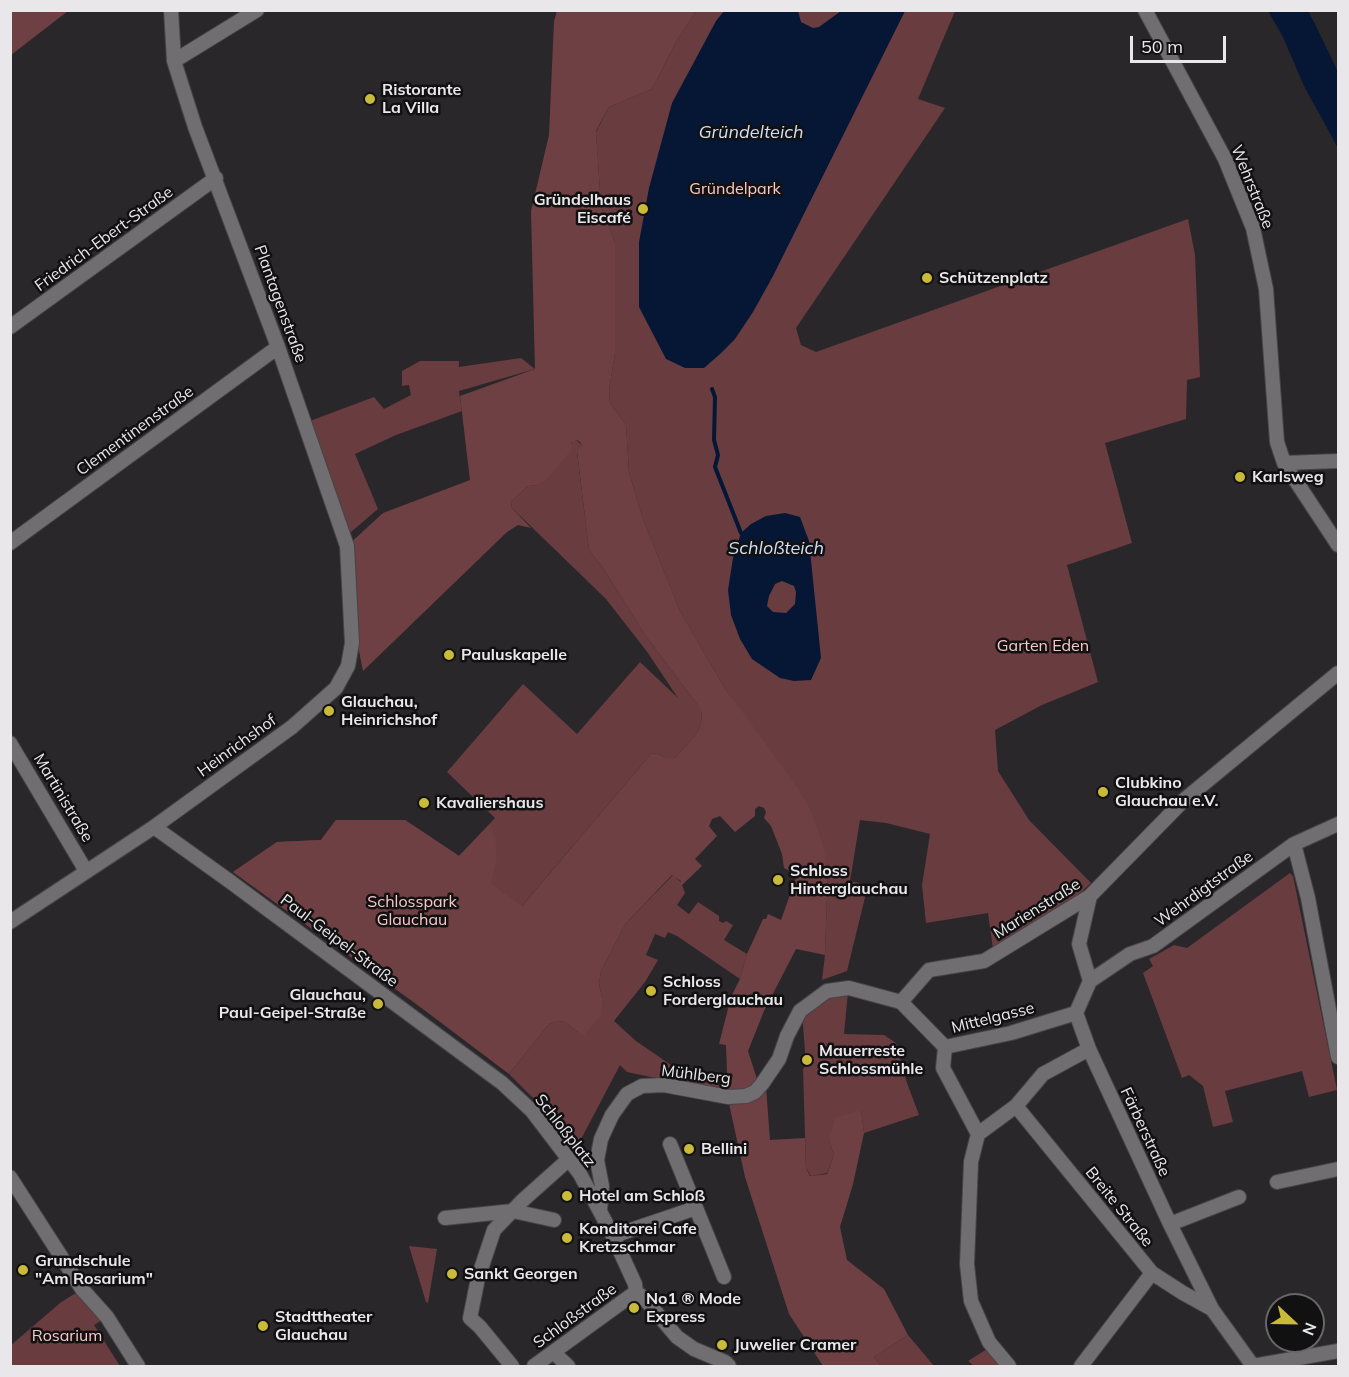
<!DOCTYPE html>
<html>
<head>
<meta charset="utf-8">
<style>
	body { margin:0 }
	#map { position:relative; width:1349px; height:1377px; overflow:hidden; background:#2a272a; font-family:Mulish,sans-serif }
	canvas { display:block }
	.frame { position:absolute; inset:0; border:12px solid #e9e7ea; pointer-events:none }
	.north { position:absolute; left:1265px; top:1293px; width:60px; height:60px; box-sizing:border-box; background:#121112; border:2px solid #686768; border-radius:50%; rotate:112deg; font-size:16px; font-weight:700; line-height:24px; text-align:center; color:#e9e7ea }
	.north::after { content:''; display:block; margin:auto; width:21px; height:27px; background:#caba3a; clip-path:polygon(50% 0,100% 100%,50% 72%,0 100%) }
	.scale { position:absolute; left:1130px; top:36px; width:96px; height:27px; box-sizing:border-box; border:3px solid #e9e7ea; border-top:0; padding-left:8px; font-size:18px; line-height:21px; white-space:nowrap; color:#e9e7ea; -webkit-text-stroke:4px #121112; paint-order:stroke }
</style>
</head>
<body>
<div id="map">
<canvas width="1349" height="1377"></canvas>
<div class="frame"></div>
<div class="north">N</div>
<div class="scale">50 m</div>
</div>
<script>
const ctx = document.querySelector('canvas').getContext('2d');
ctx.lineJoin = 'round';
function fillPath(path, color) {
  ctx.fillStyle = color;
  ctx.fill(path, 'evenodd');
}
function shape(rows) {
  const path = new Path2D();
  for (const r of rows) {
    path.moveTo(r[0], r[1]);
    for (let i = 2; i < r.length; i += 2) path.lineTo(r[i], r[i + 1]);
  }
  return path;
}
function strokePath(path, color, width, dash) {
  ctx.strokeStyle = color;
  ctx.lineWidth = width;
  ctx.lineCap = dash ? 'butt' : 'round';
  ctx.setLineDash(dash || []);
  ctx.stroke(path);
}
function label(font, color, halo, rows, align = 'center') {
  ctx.font = font + ' Mulish,sans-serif';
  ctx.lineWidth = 5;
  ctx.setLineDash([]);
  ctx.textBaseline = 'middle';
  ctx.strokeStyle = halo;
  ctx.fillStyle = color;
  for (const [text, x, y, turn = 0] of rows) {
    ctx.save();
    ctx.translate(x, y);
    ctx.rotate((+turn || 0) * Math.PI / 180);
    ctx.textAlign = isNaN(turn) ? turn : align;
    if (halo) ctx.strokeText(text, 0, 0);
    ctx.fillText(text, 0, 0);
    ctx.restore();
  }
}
fillPath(shape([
	[696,11,955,11,918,99,945,108,796,328,801,345,816,352,1188,219,1195,255,1200,377,1187,380,1186,419,1105,443,1132,543,1067,565,1098,682,1042,705,995,730,998,771,1029,820,1091,883,1079,894,993,949,988,913,926,923,922,885,930,834,886,823,860,820,850,881,868,885,847,971,822,980,825,955,828,867,811,811,724,687,680,611,643,519,629,472,626,425,610,403,609,390,615,353,615,243,601,207,596,132,609,107,652,89,676,42],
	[521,358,535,369,459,391,462,411,396,435,355,454,378,509,344,538,310,421,374,397,384,409,411,395,409,385,402,386,402,371,420,361,459,361,459,367],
	[576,440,582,445,577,452,589,550,603,568,645,635,697,704,702,712,701,723,697,733,675,758,666,758,657,753,651,754,430,1014,233,872,277,842,321,840,336,820,405,820,459,856,495,818,447,772,523,684,577,734,640,662,678,698,648,653,606,599,512,508,511,502,528,486,538,485,573,441],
	[1290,873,1293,876,1337,1090,1309,1097,1302,1071,1225,1091,1233,1122,1213,1127,1203,1086,1189,1075,1182,1078,1143,973,1153,966,1149,959,1174,945,1187,948],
	[673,875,681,882,685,893,677,905,689,914,698,902,719,916,719,921,723,923,726,921,733,925,724,940,747,954,740,979,677,936,668,932,665,938,655,934,646,955,658,960,645,982,614,1021,636,1041,684,1074,697,1078,727,1078,728,1093,627,1072,620,1065,579,1143,574,1144,538,1103,509,1074,549,1024,557,1021,565,1022,579,1033,602,998,599,983,601,971,626,923],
	[848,992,844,1034,884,1035,896,1043,907,1083,919,1115,864,1133,861,1110,829,1141,834,1155,827,1173,811,1176,806,1168,803,1069,806,1065,802,1012,830,995],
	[409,1246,437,1249,428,1303,426,1302],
	[82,1289,107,1317,94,1325,120,1366,11,1366,10,1346,60,1303],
	[908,1335,934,1366,881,1366,874,1357],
	[987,1349,1001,1366,974,1366,968,1361]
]), '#693c40');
fillPath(shape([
	[11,10,68,10,68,11,11,55],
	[557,11,696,11,676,42,652,89,609,107,596,131,601,207,615,243,615,353,609,390,610,403,626,425,629,472,643,519,680,611,724,687,793,781,811,810,823,846,828,867,825,955,796,949,764,1011,748,1051,758,1082,766,1087,770,1140,805,1138,806,1168,810,1176,827,1174,834,1155,829,1141,835,1118,861,1110,864,1133,853,1184,840,1227,847,1260,884,1289,908,1335,874,1357,881,1366,823,1366,789,1314,745,1177,728,1099,726,1045,719,1044,731,997,740,979,747,954,763,919,766,919,768,914,781,920,797,875,784,868,782,854,771,826,764,818,766,812,764,808,759,806,755,809,755,816,735,832,720,816,712,819,709,826,717,836,695,859,702,866,681,886,681,881,672,875,626,923,601,971,599,983,602,998,602,1014,584,1035,579,1033,565,1022,557,1021,549,1024,509,1074,411,1000,233,872,277,842,321,840,336,820,405,820,459,856,488,826,495,836,497,859,491,884,522,906,651,754,657,753,666,758,675,758,697,733,701,723,702,713,697,704,645,635,603,568,589,550,577,451,582,445,579,441,576,440,571,443,572,449,549,477,538,485,528,486,511,502,512,508,531,528,518,525,507,532,363,671,351,611,347,546,383,513,470,480,460,396,535,369,531,211,549,135,554,21]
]), '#6e4043');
fillPath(shape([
	[724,11,798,11,801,22,813,28,819,27,841,11,905,11,773,276,753,312,735,339,720,354,704,368,685,368,666,359,639,307,639,242,649,188,672,103,716,21],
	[1268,11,1308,11,1315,24,1338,72,1338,148,1304,86,1283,37],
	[785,513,800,517,809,541,821,658,811,680,794,681,780,678,752,659,740,639,731,615,728,590,733,558,741,533,751,524,766,516],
	[782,581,794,586,796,592,795,604,786,613,773,612,767,606,769,596,775,584]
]), '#051735');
strokePath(shape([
	[712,389,715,397,714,440,718,455,715,467,741,533]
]), '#051735', 4);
const minor = shape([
	[1145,10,1225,159,1253,228,1266,289,1277,442,1284,463,1338,545],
	[174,61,257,10],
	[10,327,216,178],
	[1284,463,1338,461],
	[10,543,278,347],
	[10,743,86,871],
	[154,827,228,880,502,1083,532,1111,580,1174,613,1236,635,1284,636,1292,644,1298,677,1337,694,1349,725,1362,729,1366],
	[1294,844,1308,898,1338,1057],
	[1090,896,1079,944,1090,981,1076,1013,1089,1049,1170,1224,1212,1309,1253,1366],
	[10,922,154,827,292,727,336,688,348,666,352,643,347,546,278,347,195,127,174,61,171,10],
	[1090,981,1130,954,1153,946,1294,844,1338,824],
	[901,1002,929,970,984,961,1090,896,1184,800,1338,673],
	[901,1002,945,1047],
	[945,1047,943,1068,978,1134,971,1162,967,1264,971,1301,989,1342,1009,1366],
	[945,1047,1011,1033,1076,1013],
	[1016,1106,1152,1273,1183,1293,1212,1309],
	[978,1134,1016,1106,1043,1074,1089,1049],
	[10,1177,82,1289,107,1317,138,1366],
	[1277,1182,1338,1169],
	[696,1208,724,1277],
	[600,1210,602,1186,597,1160,601,1139,612,1115,627,1094,642,1086,664,1085,728,1097,746,1096,755,1092,762,1084,779,1059,787,1036,800,1011,827,991,849,988,901,1002],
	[445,1218,513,1211,554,1220],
	[1170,1224,1239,1197],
	[613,1236,696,1208,670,1144],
	[553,1352,568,1366],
	[512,1366,480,1327,470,1318,478,1278,494,1230,522,1201,569,1159],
	[534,1366,636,1292],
	[1081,1366,1152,1273],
	[1253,1366,1338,1351]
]);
strokePath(minor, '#464447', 16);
strokePath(minor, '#716e72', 14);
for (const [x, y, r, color] of [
	[370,99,6,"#caba3a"],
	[643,209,6,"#caba3a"],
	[927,278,6,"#caba3a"],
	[1240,477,6,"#caba3a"],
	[449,655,6,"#caba3a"],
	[329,711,6,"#caba3a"],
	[1103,792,6,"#caba3a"],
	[424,803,6,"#caba3a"],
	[778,880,6,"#caba3a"],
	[651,991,6,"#caba3a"],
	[378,1004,6,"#caba3a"],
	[807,1060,6,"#caba3a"],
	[689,1149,6,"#caba3a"],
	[567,1196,6,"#caba3a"],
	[567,1238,6,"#caba3a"],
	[23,1270,6,"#caba3a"],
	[452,1274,6,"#caba3a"],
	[634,1308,6,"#caba3a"],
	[263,1326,6,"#caba3a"],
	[722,1345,6,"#caba3a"]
]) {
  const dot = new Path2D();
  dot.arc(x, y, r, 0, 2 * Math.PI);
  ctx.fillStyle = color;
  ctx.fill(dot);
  strokePath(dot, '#121112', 2);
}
label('bold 16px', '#e9e7ea', '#121112', [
	["Ristorante",382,90],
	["La Villa",382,108],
	["Gründelhaus",631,200,"right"],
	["Eiscafé",631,218,"right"],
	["Schützenplatz",939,278],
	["Karlsweg",1252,477],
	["Pauluskapelle",461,655],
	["Glauchau,",341,702],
	["Heinrichshof",341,720],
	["Clubkino",1115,783],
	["Glauchau e.V.",1115,801],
	["Kavaliershaus",436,803],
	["Schloss",790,871],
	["Hinterglauchau",790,889],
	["Schloss",663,982],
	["Forderglauchau",663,1000],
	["Glauchau,",366,995,"right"],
	["Paul-Geipel-Straße",366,1013,"right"],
	["Mauerreste",819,1051],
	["Schlossmühle",819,1069],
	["Bellini",701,1149],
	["Hotel am Schloß",579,1196],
	["Konditorei Cafe",579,1229],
	["Kretzschmar",579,1247],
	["Grundschule",35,1261],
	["\"Am Rosarium\"",35,1279],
	["Sankt Georgen",464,1274],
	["No1 ® Mode",646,1299],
	["Express",646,1317],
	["Stadttheater",275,1317],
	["Glauchau",275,1335],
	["Juwelier Cramer",734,1345]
], 'left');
label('16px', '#e9e7ea', '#121112', [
	["Wehrstraße",1252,187,68],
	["Friedrich-Ebert-Straße",104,239,-36],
	["Plantagenstraße",280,304,70],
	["Clementinenstraße",135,431,-36],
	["Heinrichshof",237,746,-36],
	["Martinistraße",63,798,59],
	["Wehrdigtstraße",1204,889,-36],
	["Marienstraße",1037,909,-32],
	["Paul-Geipel-Straße",339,941,37],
	["Mittelgasse",993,1018,-14],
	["Mühlberg",696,1075,7],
	["Schloßplatz",565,1131,52],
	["Färberstraße",1145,1132,65],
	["Breite Straße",1119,1207,51],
	["Schloßstraße",575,1316,-36]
]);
label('16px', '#f9c7ca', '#121112', [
	["Gründelpark",735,189],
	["Garten Eden",1043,646],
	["Schlosspark",412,902],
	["Glauchau",412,920],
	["Rosarium",67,1336]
]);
label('italic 18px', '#d0dff8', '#121112', [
	["Gründelteich",751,133],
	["Schloßteich",776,549]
]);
</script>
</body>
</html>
